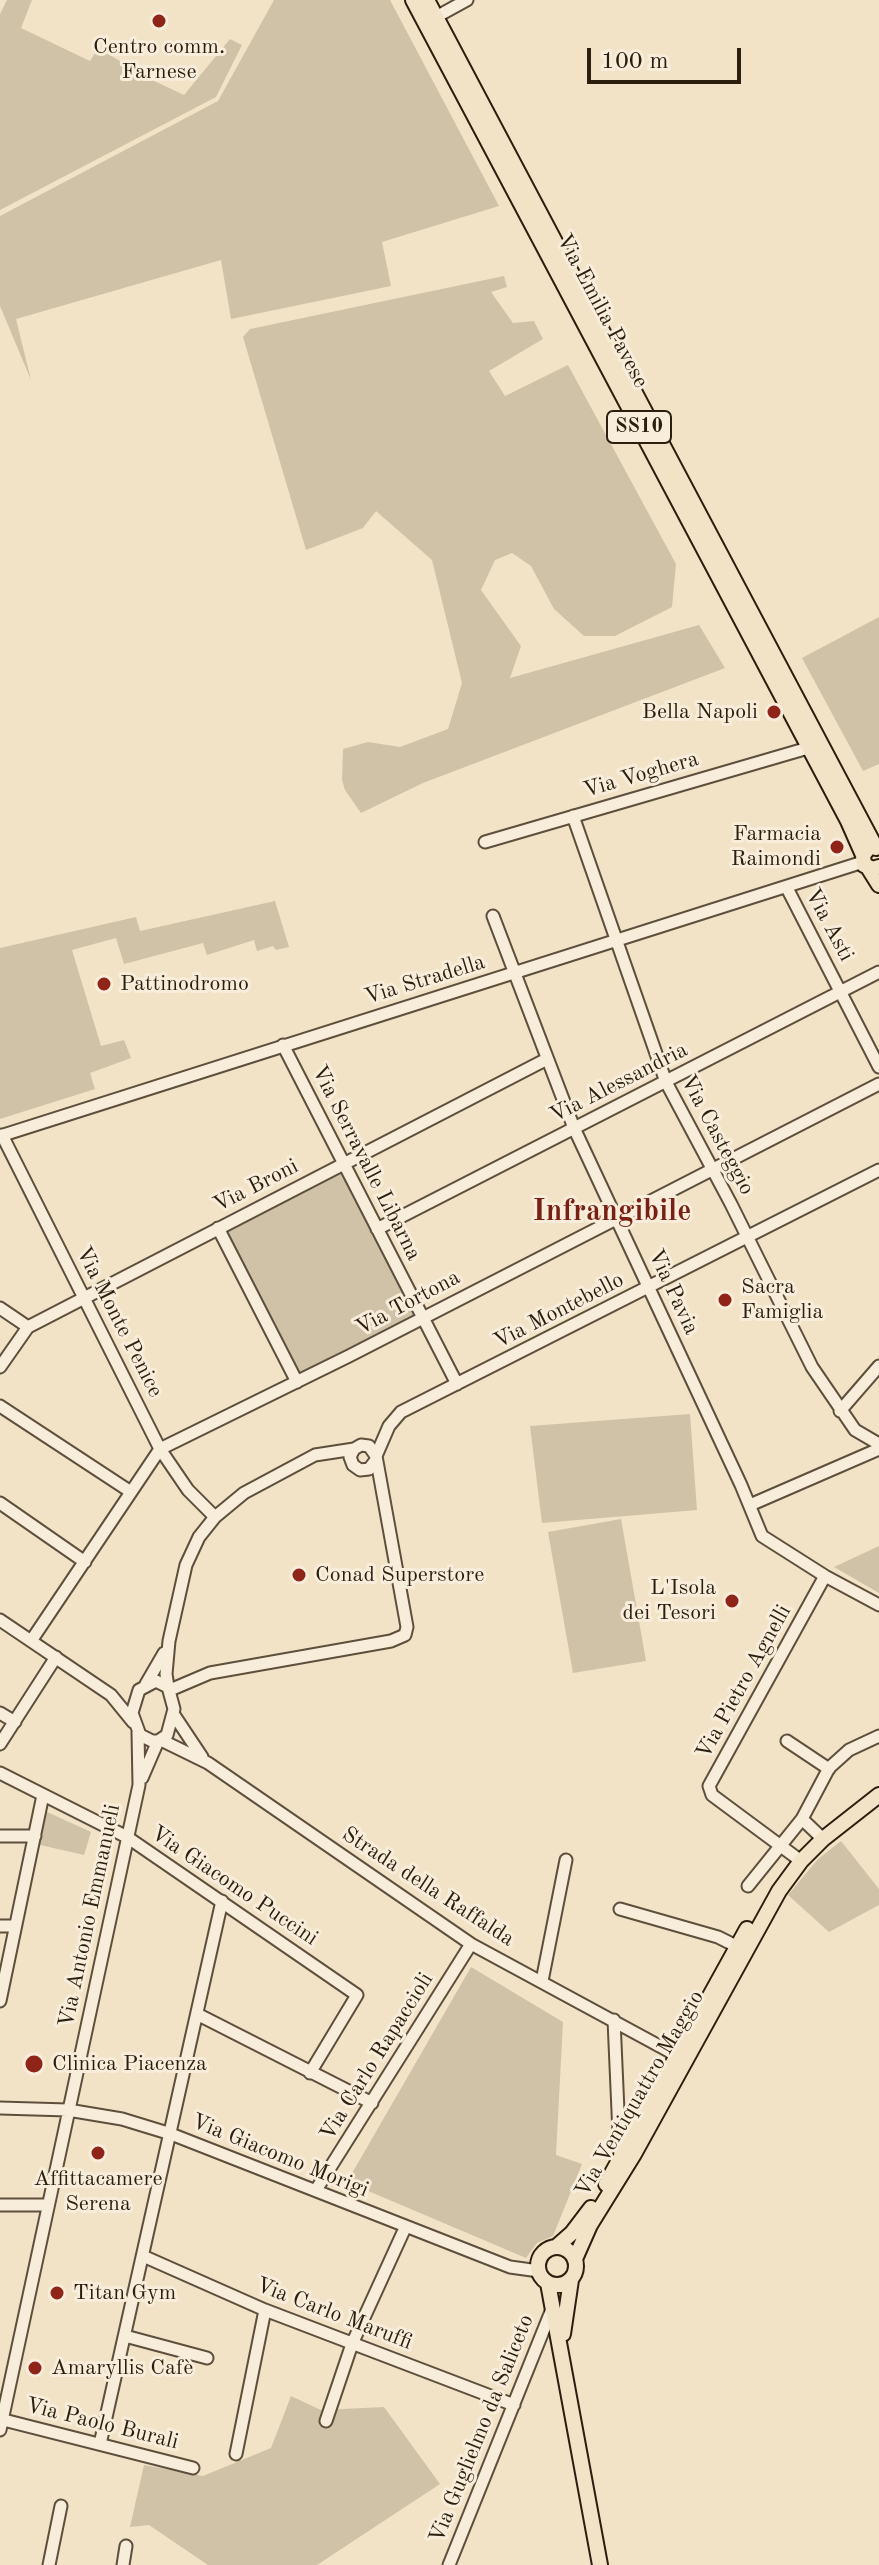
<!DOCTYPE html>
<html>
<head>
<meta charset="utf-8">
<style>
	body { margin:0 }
	#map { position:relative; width:879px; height:2565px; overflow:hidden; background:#f2e3c6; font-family:"Old Standard TT",serif }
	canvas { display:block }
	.scale { position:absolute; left:587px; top:48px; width:154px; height:36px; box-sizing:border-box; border:4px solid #2b1e0d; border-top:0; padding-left:10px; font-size:24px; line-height:28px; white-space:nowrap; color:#2b1e0d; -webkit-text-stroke:6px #f7edda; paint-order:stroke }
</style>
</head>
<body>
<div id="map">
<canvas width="879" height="2565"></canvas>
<div class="scale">100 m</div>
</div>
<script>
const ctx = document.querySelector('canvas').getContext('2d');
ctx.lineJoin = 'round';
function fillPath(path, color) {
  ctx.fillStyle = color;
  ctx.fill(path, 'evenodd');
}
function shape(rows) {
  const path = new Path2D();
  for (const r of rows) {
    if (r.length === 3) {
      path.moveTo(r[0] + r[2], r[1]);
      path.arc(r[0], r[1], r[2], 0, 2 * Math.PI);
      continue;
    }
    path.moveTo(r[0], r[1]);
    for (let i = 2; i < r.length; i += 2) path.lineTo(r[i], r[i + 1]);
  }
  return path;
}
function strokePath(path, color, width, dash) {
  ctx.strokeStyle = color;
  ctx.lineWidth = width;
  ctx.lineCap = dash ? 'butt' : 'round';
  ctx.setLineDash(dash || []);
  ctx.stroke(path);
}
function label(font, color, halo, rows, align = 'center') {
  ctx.font = font + ' "Old Standard TT",serif';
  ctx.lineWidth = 6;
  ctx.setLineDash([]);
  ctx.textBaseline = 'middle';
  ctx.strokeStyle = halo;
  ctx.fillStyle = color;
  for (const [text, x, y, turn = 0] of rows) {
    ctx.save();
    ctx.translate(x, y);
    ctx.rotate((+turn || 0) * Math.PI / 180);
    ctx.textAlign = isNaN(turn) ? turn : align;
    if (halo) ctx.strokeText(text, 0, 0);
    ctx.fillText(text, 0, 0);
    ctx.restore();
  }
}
fillPath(shape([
	[7,0,32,0,21,28,90,61,98,48,152,80,184,95,230,39,242,45,216,97,0,210,0,14],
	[274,0,390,0,499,206,382,242,391,286,231,319,221,260,16,319,31,380,0,306,0,216,218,101],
	[504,276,507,287,491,292,513,323,534,321,543,339,489,371,505,396,568,365,676,564,672,607,615,636,584,636,554,609,531,566,512,553,495,560,481,590,521,646,510,678,699,625,725,668,423,783,361,813,345,790,342,780,343,749,368,742,400,747,448,729,462,683,432,560,376,511,363,528,306,550,243,337,250,329],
	[879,617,879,764,863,771,802,658],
	[275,901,289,947,276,950,273,946,257,951,254,940,207,955,203,943,124,964,116,938,72,950,101,1046,124,1040,131,1058,90,1073,95,1089,0,1119,0,948,136,917,140,931],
	[342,1169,417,1316,300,1376,224,1229],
	[690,1414,697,1510,542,1523,530,1426],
	[621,1519,646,1661,573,1673,548,1532],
	[879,1546,879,1593,834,1567],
	[45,1811,91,1832,84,1855,40,1845],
	[841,1841,879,1889,879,1905,829,1932,788,1895,818,1859],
	[471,1967,563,2022,556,2155,582,2164,553,2236,537,2243,526,2258,347,2182],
	[291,2396,321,2410,384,2407,440,2484,317,2565,208,2565,149,2525,130,2527,144,2465,203,2476,271,2448]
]), '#d0c2a7');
const minor = shape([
	[436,17,467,0],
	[573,816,666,1082,731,1204,812,1367,855,1430,879,1444],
	[485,842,808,748],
	[787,888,879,1067],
	[493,916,574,1128,741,1485,762,1536,825,1576,879,1605],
	[283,1045,457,1384],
	[2,1135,160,1449,188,1490,215,1517],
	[0,1136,863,862],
	[218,1228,297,1382],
	[377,1229,879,972],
	[0,1308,28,1327],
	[0,1367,28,1327,547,1059],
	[0,1406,131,1492],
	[840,1411,879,1366],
	[376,1456,389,1426,401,1412,879,1170],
	[0,1503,85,1562],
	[750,1505,879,1449],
	[0,1620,111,1695,133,1722],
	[31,1641,160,1449,349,1356,879,1084],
	[156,1681,168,1687,174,1709,167,1735,158,1741,152,1741,140,1735,132,1713,139,1690,156,1681],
	[146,1684,164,1653],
	[168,1687,166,1674,169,1641,186,1565,199,1537,215,1517,244,1493,315,1455,354,1449],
	[170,1690,210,1673,391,1641,405,1635,407,1627,376,1456,369,1446,361,1445,354,1449,350,1457,353,1465,360,1470,369,1469,376,1460],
	[0,1713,15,1722],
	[174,1715,202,1757],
	[161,1740,208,1763,471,1944,676,2055],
	[787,1741,829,1769],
	[0,1744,56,1657],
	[0,1773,127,1837,357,1995,310,2073],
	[142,1778,158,1741],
	[802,1819,823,1839],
	[0,1836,35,1836],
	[801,1861,712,1795,709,1786,825,1576],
	[748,1886,802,1819,829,1768,849,1750,879,1736],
	[620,1909,718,1937,742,1949],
	[0,1926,15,1926],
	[542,1981,566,1860],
	[0,2001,43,1795],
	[197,2014,372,2103],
	[614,2020,620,2157],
	[0,2108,68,2110,122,2119,171,2134,510,2267,539,2271],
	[316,2190,471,1944],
	[0,2205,47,2205],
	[143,2256,265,2310,514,2405],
	[125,2336,207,2358],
	[0,2419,193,2468],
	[326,2421,352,2344,405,2228],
	[0,2430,139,1785,138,1732],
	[100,2444,222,1901],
	[236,2454,265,2310],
	[49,2565,61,2506],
	[123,2565,126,2546],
	[449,2565,552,2309]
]);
const major = shape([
	[413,0,848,821,863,855],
	[427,0,876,848],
	[868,849,863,855,864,865,873,869,879,867],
	[869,869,879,885],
	[606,2184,747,1929],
	[557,2266,19],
	[556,2247,572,2233,591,2208],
	[575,2259,590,2225,634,2154,779,1891,801,1861,823,1839,879,1795],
	[548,2283,600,2565],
	[563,2334,571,2280]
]);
strokePath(minor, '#5d4f3b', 15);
strokePath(major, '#2b1e0d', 18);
strokePath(minor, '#f7edda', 11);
strokePath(major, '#f2e3c6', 14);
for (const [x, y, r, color] of [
	[159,21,8,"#8f2418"],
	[774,712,8,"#8f2418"],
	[837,847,8,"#8f2418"],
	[104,984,8,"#8f2418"],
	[725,1300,8,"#8f2418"],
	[299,1575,8,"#8f2418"],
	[732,1601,8,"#8f2418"],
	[34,2064,10,"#8f2418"],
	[98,2153,8,"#8f2418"],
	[57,2293,8,"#8f2418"],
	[35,2368,8,"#8f2418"]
]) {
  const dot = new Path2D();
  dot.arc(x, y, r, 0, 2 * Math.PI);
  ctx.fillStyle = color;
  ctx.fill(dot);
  strokePath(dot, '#f7edda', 3);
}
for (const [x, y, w] of [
	[639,427,64]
]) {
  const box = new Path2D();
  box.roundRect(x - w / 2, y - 16, w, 32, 6);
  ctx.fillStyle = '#f7edda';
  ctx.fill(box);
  strokePath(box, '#2b1e0d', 2);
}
label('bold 20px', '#2b1e0d', null, [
	["SS10",639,427]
]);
label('22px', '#2b1e0d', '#f7edda', [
	["Centro comm.",159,47,"center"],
	["Farnese",159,72,"center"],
	["Bella Napoli",758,712,"right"],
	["Farmacia",821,834,"right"],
	["Raimondi",821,859,"right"],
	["Pattinodromo",120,984],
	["Sacra",741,1287],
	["Famiglia",741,1312],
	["Conad Superstore",315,1575],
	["L'Isola",716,1588,"right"],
	["dei Tesori",716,1613,"right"],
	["Clinica Piacenza",52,2064],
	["Affittacamere",98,2179,"center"],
	["Serena",98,2204,"center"],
	["Titan Gym",73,2293],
	["Amaryllis Cafè",51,2368]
], 'left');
label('22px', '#2b1e0d', '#f7edda', [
	["Via Emilia Pavese",602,311,62],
	["Via Voghera",641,775,-16],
	["Via Asti",829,925,62],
	["Via Stradella",425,980,-17],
	["Via Alessandria",619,1083,-27],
	["Via Casteggio",717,1135,62],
	["Via Serravalle Libarna",366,1163,63],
	["Via Broni",256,1186,-27],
	["Via Pavia",673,1292,65],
	["Via Tortona",408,1303,-28],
	["Via Montebello",559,1311,-27],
	["Via Monte Penice",119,1322,63],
	["Via Pietro Agnelli",744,1682,-61],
	["Via Giacomo Puccini",234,1886,34],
	["Strada della Raffalda",428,1887,33],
	["Via Antonio Emmanueli",90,1916,-78],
	["Via Carlo Rapaccioli",377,2057,-58],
	["Via Ventiquattro Maggio",640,2094,-60],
	["Via Giacomo Morigi",280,2156,22],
	["Via Carlo Maruffi",334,2314,21],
	["Via Paolo Burali",102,2424,14],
	["Via Guglielmo da Saliceto",482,2429,-68]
]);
label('bold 30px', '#7a1f14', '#f7edda', [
	["Infrangibile",612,1212]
]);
</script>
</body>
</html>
